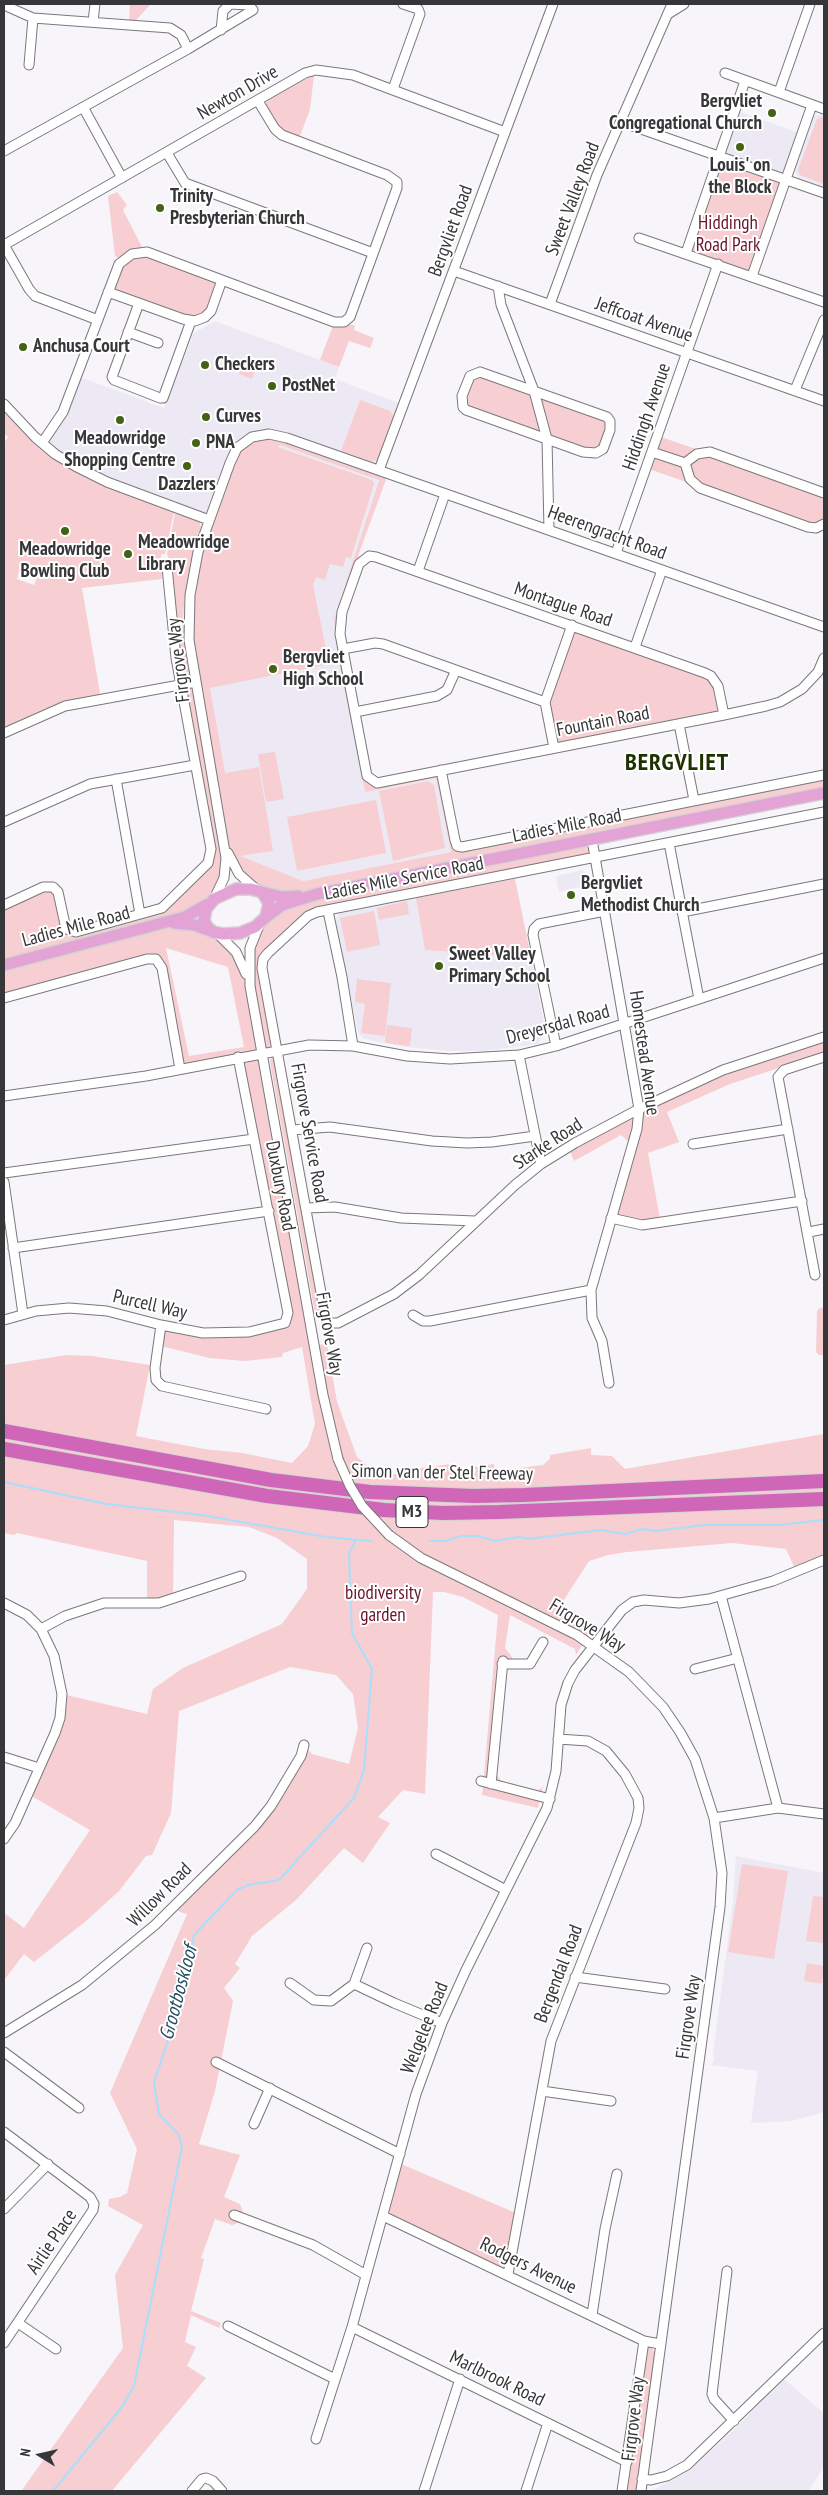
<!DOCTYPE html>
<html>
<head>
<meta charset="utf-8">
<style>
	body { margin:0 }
	#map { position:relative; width:828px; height:2495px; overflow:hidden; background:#f7f5f9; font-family:"PT Sans Narrow",sans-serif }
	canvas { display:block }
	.frame { position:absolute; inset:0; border:5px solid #373739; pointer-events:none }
	.north { position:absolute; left:15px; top:2430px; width:50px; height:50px; -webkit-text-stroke:4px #fff; paint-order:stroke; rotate:280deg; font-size:14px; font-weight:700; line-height:20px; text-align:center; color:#373739 }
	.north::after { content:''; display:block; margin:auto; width:18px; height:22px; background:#373739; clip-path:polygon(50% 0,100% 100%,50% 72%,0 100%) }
</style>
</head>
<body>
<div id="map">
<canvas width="828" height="2495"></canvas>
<div class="frame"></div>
<div class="north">N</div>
</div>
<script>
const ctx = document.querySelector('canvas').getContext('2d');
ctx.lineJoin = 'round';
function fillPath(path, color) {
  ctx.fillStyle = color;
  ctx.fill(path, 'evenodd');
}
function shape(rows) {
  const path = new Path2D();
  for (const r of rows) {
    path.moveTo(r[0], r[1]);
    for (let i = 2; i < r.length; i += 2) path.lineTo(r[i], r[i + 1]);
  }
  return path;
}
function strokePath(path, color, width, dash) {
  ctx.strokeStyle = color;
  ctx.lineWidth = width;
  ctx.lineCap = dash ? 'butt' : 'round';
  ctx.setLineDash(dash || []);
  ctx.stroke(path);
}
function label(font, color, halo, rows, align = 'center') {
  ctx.font = font + ' "PT Sans Narrow",sans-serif';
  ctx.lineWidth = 4;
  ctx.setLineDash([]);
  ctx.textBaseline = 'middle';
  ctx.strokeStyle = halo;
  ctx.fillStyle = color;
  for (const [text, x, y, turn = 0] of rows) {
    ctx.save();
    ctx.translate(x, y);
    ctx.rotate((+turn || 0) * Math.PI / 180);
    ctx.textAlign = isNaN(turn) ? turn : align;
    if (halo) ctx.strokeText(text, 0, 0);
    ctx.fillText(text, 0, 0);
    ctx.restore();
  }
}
fillPath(shape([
	[735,110,802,134,786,179,719,156],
	[820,114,824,115,824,187,798,177,794,171,814,116],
	[215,321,339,367,335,379,404,405,379,470,278,435,209,520,107,482,42,443,77,376,164,408,194,333],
	[280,445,379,479,334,619,339,662,365,792,436,778,451,852,303,881,239,857,200,634,242,466],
	[582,870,590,877,592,888,581,890,579,887,559,892,556,876],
	[515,879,546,1032,538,1044,484,1051,447,1051,406,1047,364,1039,358,1032,335,920,340,913],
	[736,1856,824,1873,824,2112,792,2121,751,2123,758,2071,711,2065,714,2060,713,2054,733,1900],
	[783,2378,824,2413,824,2467,808,2491,651,2491,690,2470,737,2427]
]), '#ede9f4');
fillPath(shape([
	[130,4,151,4,136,20,136,23,129,23],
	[314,75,310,109,299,139,280,130,265,105,268,99],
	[821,117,824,118,824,184,800,175,798,170,817,119],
	[719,156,786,179,752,276,686,253],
	[117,192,127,205,123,210,143,249,120,259,115,256,108,196],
	[139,252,222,280,211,311,199,320,108,292,119,264],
	[350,324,355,326,354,330,374,338,370,348,349,341,339,367,320,360,333,326,342,327],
	[243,365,255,370,252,379,239,374],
	[474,373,603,415,610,425,596,453,472,413,462,396],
	[360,400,390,411,394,416,378,459,372,462,341,451],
	[4,412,45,451,73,470,105,486,174,512,165,554,161,554,162,579,82,588,101,699,70,704,4,733,4,443,8,437,4,433],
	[19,571,37,577,34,585,17,579],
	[264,434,388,474,358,556,362,559,340,623,370,780,441,770,457,846,824,775,824,793,592,840,595,858,317,912,264,957,277,1050,262,1053,315,1345,327,1344,337,1402,357,1457,372,1469,392,1475,406,1470,451,1464,452,1471,461,1469,462,1474,476,1471,475,1467,494,1464,495,1471,543,1465,550,1459,550,1455,591,1448,591,1455,612,1456,625,1469,824,1434,824,1560,796,1571,786,1549,732,1543,627,1552,608,1555,589,1561,558,1609,592,1630,576,1655,575,1649,510,1615,505,1648,512,1657,511,1666,507,1669,497,1775,501,1781,537,1791,543,1787,538,1808,482,1795,483,1788,480,1785,481,1777,484,1775,498,1615,463,1597,444,1592,433,1592,425,1794,403,1790,378,1817,390,1823,363,1863,344,1848,296,1900,252,1936,235,1964,240,1968,224,1988,233,2001,215,2091,199,2144,240,2155,224,2197,240,2204,243,2212,240,2222,232,2225,215,2219,201,2258,204,2259,191,2311,221,2323,219,2328,191,2315,185,2342,196,2347,187,2366,206,2378,112,2491,25,2491,22,2490,123,2348,115,2275,143,2225,108,2206,109,2199,120,2197,127,2193,137,2149,110,2093,187,1914,180,1912,173,1906,255,1826,304,1745,312,1754,349,1764,358,1728,353,1694,336,1675,290,1667,179,1711,171,1813,152,1855,146,1856,119,1891,86,1921,34,1962,24,1954,4,1980,4,1913,24,1928,90,1830,28,1794,55,1733,62,1694,147,1714,153,1689,183,1668,282,1624,307,1589,307,1559,277,1538,249,1527,174,1520,173,1598,147,1603,147,1561,17,1533,14,1535,4,1533,4,1365,67,1355,92,1356,150,1365,136,1436,204,1449,242,1453,292,1463,308,1446,315,1424,302,1347,283,1353,282,1357,245,1361,209,1358,157,1345,161,1325,216,1334,285,1323,238,1057,180,1069,156,959,4,998,4,905,53,887,67,931,159,910,209,859,180,685,196,682,193,661,193,576,235,452],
	[280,445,379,480,334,619,339,662,365,792,436,778,451,852,303,881,240,856,273,851,259,767,225,773,210,688,329,664,313,585,316,577,325,580,330,564,343,567,346,557,351,558,374,484,372,480,278,447],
	[226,848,248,883,288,897,254,933,249,982,227,942,180,923,218,893],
	[166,948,228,967,244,1047,189,1056],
	[658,436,824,493,824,530,646,468],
	[175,513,200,522,201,528,185,592,183,620,190,677,184,680,180,663,172,573,177,570,177,565,169,561,167,554],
	[572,625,711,676,724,715,554,748,545,709],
	[275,752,284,799,266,802,258,754],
	[428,781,434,785,445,848,393,861,379,791],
	[376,800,386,853,297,871,287,817],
	[515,879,531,957,425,950,416,898],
	[407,901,409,914,379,920,377,908],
	[374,911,380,945,347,952,340,918],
	[357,979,391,983,385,1036,361,1033,365,1004,355,1002],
	[387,1025,412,1028,410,1046,385,1043],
	[824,1040,824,1053,730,1084,667,1112,679,1142,648,1153,660,1219,641,1222,619,1216,617,1211,643,1111,721,1075],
	[271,1058,275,1059,322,1318,316,1319,270,1062],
	[629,1118,634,1120,630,1143,621,1135,574,1161,569,1149],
	[824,1307,824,1355,819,1355,816,1352,817,1312,818,1309],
	[742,1864,788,1871,774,1959,728,1952],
	[813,1896,824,1897,824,1943,806,1941],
	[807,1963,824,1966,822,1984,804,1981],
	[401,2164,516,2213,505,2266,501,2268,393,2218,388,2209],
	[651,2347,655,2353,636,2491,626,2491,647,2348]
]), '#f7ced2');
strokePath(shape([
	[4,1482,106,1504,202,1515,326,1537,371,1541],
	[430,1541,445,1541,461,1536,479,1536,494,1541,519,1537,528,1539,601,1530,625,1534,643,1529,655,1531,704,1525,778,1525,824,1520],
	[53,2491,122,2407,134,2386,182,2147,179,2135,159,2114,154,2083,181,2001,194,1935,237,1890,248,1885,279,1880,354,1798,364,1770,372,1669,352,1633,349,1553,356,1540]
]), '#a8dffe', 2);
const minor = shape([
	[4,5,33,18,170,28,181,35,188,49],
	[668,14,684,4],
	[93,22,95,4],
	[221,30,223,11,230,4],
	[29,65,33,18],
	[725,73,824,109],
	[393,89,420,14,418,9,403,4],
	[779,92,810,4],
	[83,107,122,178],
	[621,122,824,193],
	[4,151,188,49,253,10,249,5,230,4],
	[167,153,185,183,193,186,373,253],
	[639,238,824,302],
	[4,245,305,73,316,70,353,75,505,132],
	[4,245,29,289,35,296,98,320],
	[686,253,745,81],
	[454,271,824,401],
	[752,276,812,105],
	[498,286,501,305,534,391,547,439,549,530],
	[108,292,183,319,195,321,205,317,211,311,222,280],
	[139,303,112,377,114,380,160,398,163,398,191,321],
	[550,304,597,175,672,4],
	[128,332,158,343],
	[480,372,607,417,610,421,610,430,603,449,596,453,583,452,466,410,463,407,462,396,470,376,480,372],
	[795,390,824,320],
	[4,404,35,437,55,454,75,466,107,482,209,520],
	[42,443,63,412,119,264,132,254,147,252,334,322,344,322,350,317,397,188,397,182,387,175,282,135,275,129,258,101],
	[652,452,685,463],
	[379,470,553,4],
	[824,493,710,452,697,454,685,463,690,479,700,488,808,527,816,528,824,524],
	[616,553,718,264],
	[418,571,445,494],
	[635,647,662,570],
	[343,649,375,643,383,644,545,702],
	[355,712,437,696,447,690,456,670],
	[724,715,718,686,711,676,705,673,376,557,369,556,359,564,342,612,340,634,367,776,377,783,724,715,766,706,780,702,802,689,818,672,824,658],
	[679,724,694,800],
	[4,733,65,706,196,682],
	[554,748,545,702,572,625],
	[441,770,455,840,457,846,462,847,824,775],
	[116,779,140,914],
	[824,812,317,912,308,916,268,953,263,959,262,968,326,1320,330,1323,338,1323,394,1294,419,1275,515,1185,541,1164,575,1143,639,1109,723,1070,824,1037],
	[4,822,90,784,195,765],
	[592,840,639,1109,637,1129,591,1290,592,1318,602,1341,609,1383],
	[669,843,699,999],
	[228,853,239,874,256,889],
	[214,899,224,878,226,858,189,640,190,595,198,552,230,463,237,448,252,437,269,434,287,438,824,627],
	[4,905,43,887,53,887,58,892,66,929,76,932,162,908,208,863,211,849,176,658,167,567],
	[328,911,342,977,353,1046],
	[682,912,824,884],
	[260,923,250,948,250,986,323,1395,338,1459],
	[217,933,236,952,246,974],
	[4,998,147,959,156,959,162,968,180,1069],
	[556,1046,533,935,534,929,539,924,605,911],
	[519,1055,541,1164],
	[4,1096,146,1076,309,1045,353,1046,407,1056,450,1059,519,1055,556,1046,824,958],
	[292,1130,330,1127,432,1141,467,1143,492,1142,535,1136],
	[693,1144,788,1129],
	[4,1173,254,1139],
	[4,1182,23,1314],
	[306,1208,335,1207,401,1218,475,1221],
	[611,1218,642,1225,802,1201],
	[809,1232,824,1229],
	[13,1248,269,1211],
	[815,1275,778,1077,784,1070,824,1057],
	[413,1315,423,1321,430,1321,591,1290],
	[4,1320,36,1311,69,1308,107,1311,161,1325,203,1333,249,1332,285,1323,288,1313,238,1057],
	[161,1325,155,1368,156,1380,162,1386,266,1409],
	[389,1535,421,1558,577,1635,629,1672,663,1707,680,1732,695,1759,714,1818,722,1873,720,1907,641,2491],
	[721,1596,778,1808],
	[4,1603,27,1615,41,1629,54,1656,62,1694,60,1718,55,1733,15,1823,4,1839],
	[41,1629,65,1616,104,1603,159,1603,241,1576],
	[502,1664,530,1664,543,1642],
	[695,1669,738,1658],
	[4,1757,39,1768],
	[481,1781,550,1799],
	[491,1784,503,1661],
	[714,1818,778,1808,824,1814],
	[436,1854,506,1890],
	[575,1977,665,1989],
	[290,1983,314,2000,331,2001,354,1984,367,1948],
	[354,1984,394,2003,442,2023],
	[4,2033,82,1985,155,1925,255,1826,271,1806,301,1756,304,1745],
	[4,2052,79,2108],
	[216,2062,400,2154],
	[542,2091,611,2101],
	[254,2124,270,2088],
	[4,2132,90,2197,94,2204,93,2210,4,2343],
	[4,2209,48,2164],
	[234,2215,313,2245,366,2275],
	[383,2216,644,2341,660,2344],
	[727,2271,712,2394,714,2399,734,2421],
	[508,2274,551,2041,636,1823,639,1808,638,1798,625,1774,606,1751,588,1741,558,1739],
	[592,2315,605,2229,617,2174],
	[18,2323,56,2349],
	[228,2326,335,2379],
	[352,2327,627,2462],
	[316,2439,352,2327,416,2094,442,2023,466,1970,547,1808,556,1771,561,1705,568,1683,575,1670,622,1610,633,1602,644,1600,679,1603,709,1599,773,1581,824,1560],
	[642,2479,651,2480,667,2476,687,2465,824,2333],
	[192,2491,202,2479,206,2478,213,2481,222,2491],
	[424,2491,460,2379],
	[526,2491,548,2423],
	[622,2491,644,2341]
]);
const major = shape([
	[236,889,251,889,262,892,269,903,266,917,255,927,240,933,223,934,213,932,207,927,204,920,206,909,214,899,236,889],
	[262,892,282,897,298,896],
	[266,917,282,905,317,894,824,793],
	[174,923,195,925,211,931],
	[4,965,185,917,208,904]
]);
const highway = shape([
	[4,1431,271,1480,370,1492,474,1496,524,1495,824,1481],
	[4,1449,267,1496,384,1510,443,1513,499,1512,824,1499]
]);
strokePath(minor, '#79787c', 11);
strokePath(major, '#d3d3d3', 14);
strokePath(highway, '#d3d3d3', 16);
strokePath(minor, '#fff', 9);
strokePath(major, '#e3a3d4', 11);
strokePath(highway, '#d066b7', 14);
const minorBridge = shape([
	[338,1459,350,1486,362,1506,389,1535]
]);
strokePath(minorBridge, '#79787c', 11, []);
strokePath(minorBridge, '#fff', 9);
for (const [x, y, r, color] of [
	[772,113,5,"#426216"],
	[740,147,5,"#426216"],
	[160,208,5,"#426216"],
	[23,347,5,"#426216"],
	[205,365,5,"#426216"],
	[272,386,5,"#426216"],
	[206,417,5,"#426216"],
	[120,420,5,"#426216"],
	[196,443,5,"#426216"],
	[187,466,5,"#426216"],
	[65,531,5,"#426216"],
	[128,554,5,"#426216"],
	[273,669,5,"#426216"],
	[571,895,5,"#426216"],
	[439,966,5,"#426216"]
]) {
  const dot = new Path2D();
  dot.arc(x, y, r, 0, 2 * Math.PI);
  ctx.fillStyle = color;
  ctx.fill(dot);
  strokePath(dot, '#fff', 2);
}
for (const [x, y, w] of [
	[412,1512,32]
]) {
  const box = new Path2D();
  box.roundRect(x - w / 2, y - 15.5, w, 31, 4);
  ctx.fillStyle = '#fff';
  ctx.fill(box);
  strokePath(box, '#373739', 1);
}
label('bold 18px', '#373739', null, [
	["M3",412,1512]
]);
label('19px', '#373739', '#fff', [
	["Newton Drive",238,93,-30],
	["Sweet Valley Road",573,199,-69],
	["Bergvliet Road",451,231,-70],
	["Jeffcoat Avenue",644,320,19],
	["Hiddingh Avenue",647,417,-71],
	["Heerengracht Road",607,533,20],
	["Montague Road",563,605,19],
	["Firgrove Way",179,660,-97],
	["Fountain Road",603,722,-11],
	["Ladies Mile Road",567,826,-11],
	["Ladies Mile Service Road",404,879,-11],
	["Ladies Mile Road",76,927,-15],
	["Dreyersdal Road",558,1025,-15],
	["Homestead Avenue",644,1053,82],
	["Firgrove Service Road",309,1133,80],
	["Starke Road",548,1144,-33],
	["Duxbury Road",280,1186,79],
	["Purcell Way",150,1305,13],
	["Firgrove Way",329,1334,80],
	["Simon van der Stel Freeway",442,1473,1],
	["Firgrove Way",587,1626,31],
	["Willow Road",160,1895,-45],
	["Bergendal Road",559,1974,-69],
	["Firgrove Way",689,2017,-82],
	["Welgelee Road",425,2028,-68],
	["Airlie Place",52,2242,-56],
	["Rodgers Avenue",528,2266,26],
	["Marlbrook Road",497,2379,26],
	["Firgrove Way",634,2419,-83]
]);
label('bold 19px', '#373739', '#fff', [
	["Bergvliet",762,102,"right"],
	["Congregational Church",762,124,"right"],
	["Louis' on",740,166,"center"],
	["the Block",740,188,"center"],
	["Trinity",170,197],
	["Presbyterian Church",170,219],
	["Anchusa Court",33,347],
	["Checkers",215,365],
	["PostNet",282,386],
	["Curves",216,417],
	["Meadowridge",120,439,"center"],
	["Shopping Centre",120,461,"center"],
	["PNA",206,443],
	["Dazzlers",187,485,"center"],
	["Meadowridge",138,543],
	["Library",138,565],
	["Meadowridge",65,550,"center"],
	["Bowling Club",65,572,"center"],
	["Bergvliet",283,658],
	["High School",283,680],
	["Bergvliet",581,884],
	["Methodist Church",581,906],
	["Sweet Valley",449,955],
	["Primary School",449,977]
], 'left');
label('19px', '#6b152b', '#fff', [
	["Hiddingh",728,224],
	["Road Park",728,246],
	["biodiversity",383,1594],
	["garden",383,1616]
]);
label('italic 20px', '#234d63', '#fff', [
	["Grootboskloof",179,1993,-75]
]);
ctx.letterSpacing = '1px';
label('bold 24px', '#1d3200', '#fff', [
	["BERGVLIET",677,763]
]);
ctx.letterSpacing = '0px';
</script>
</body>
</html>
